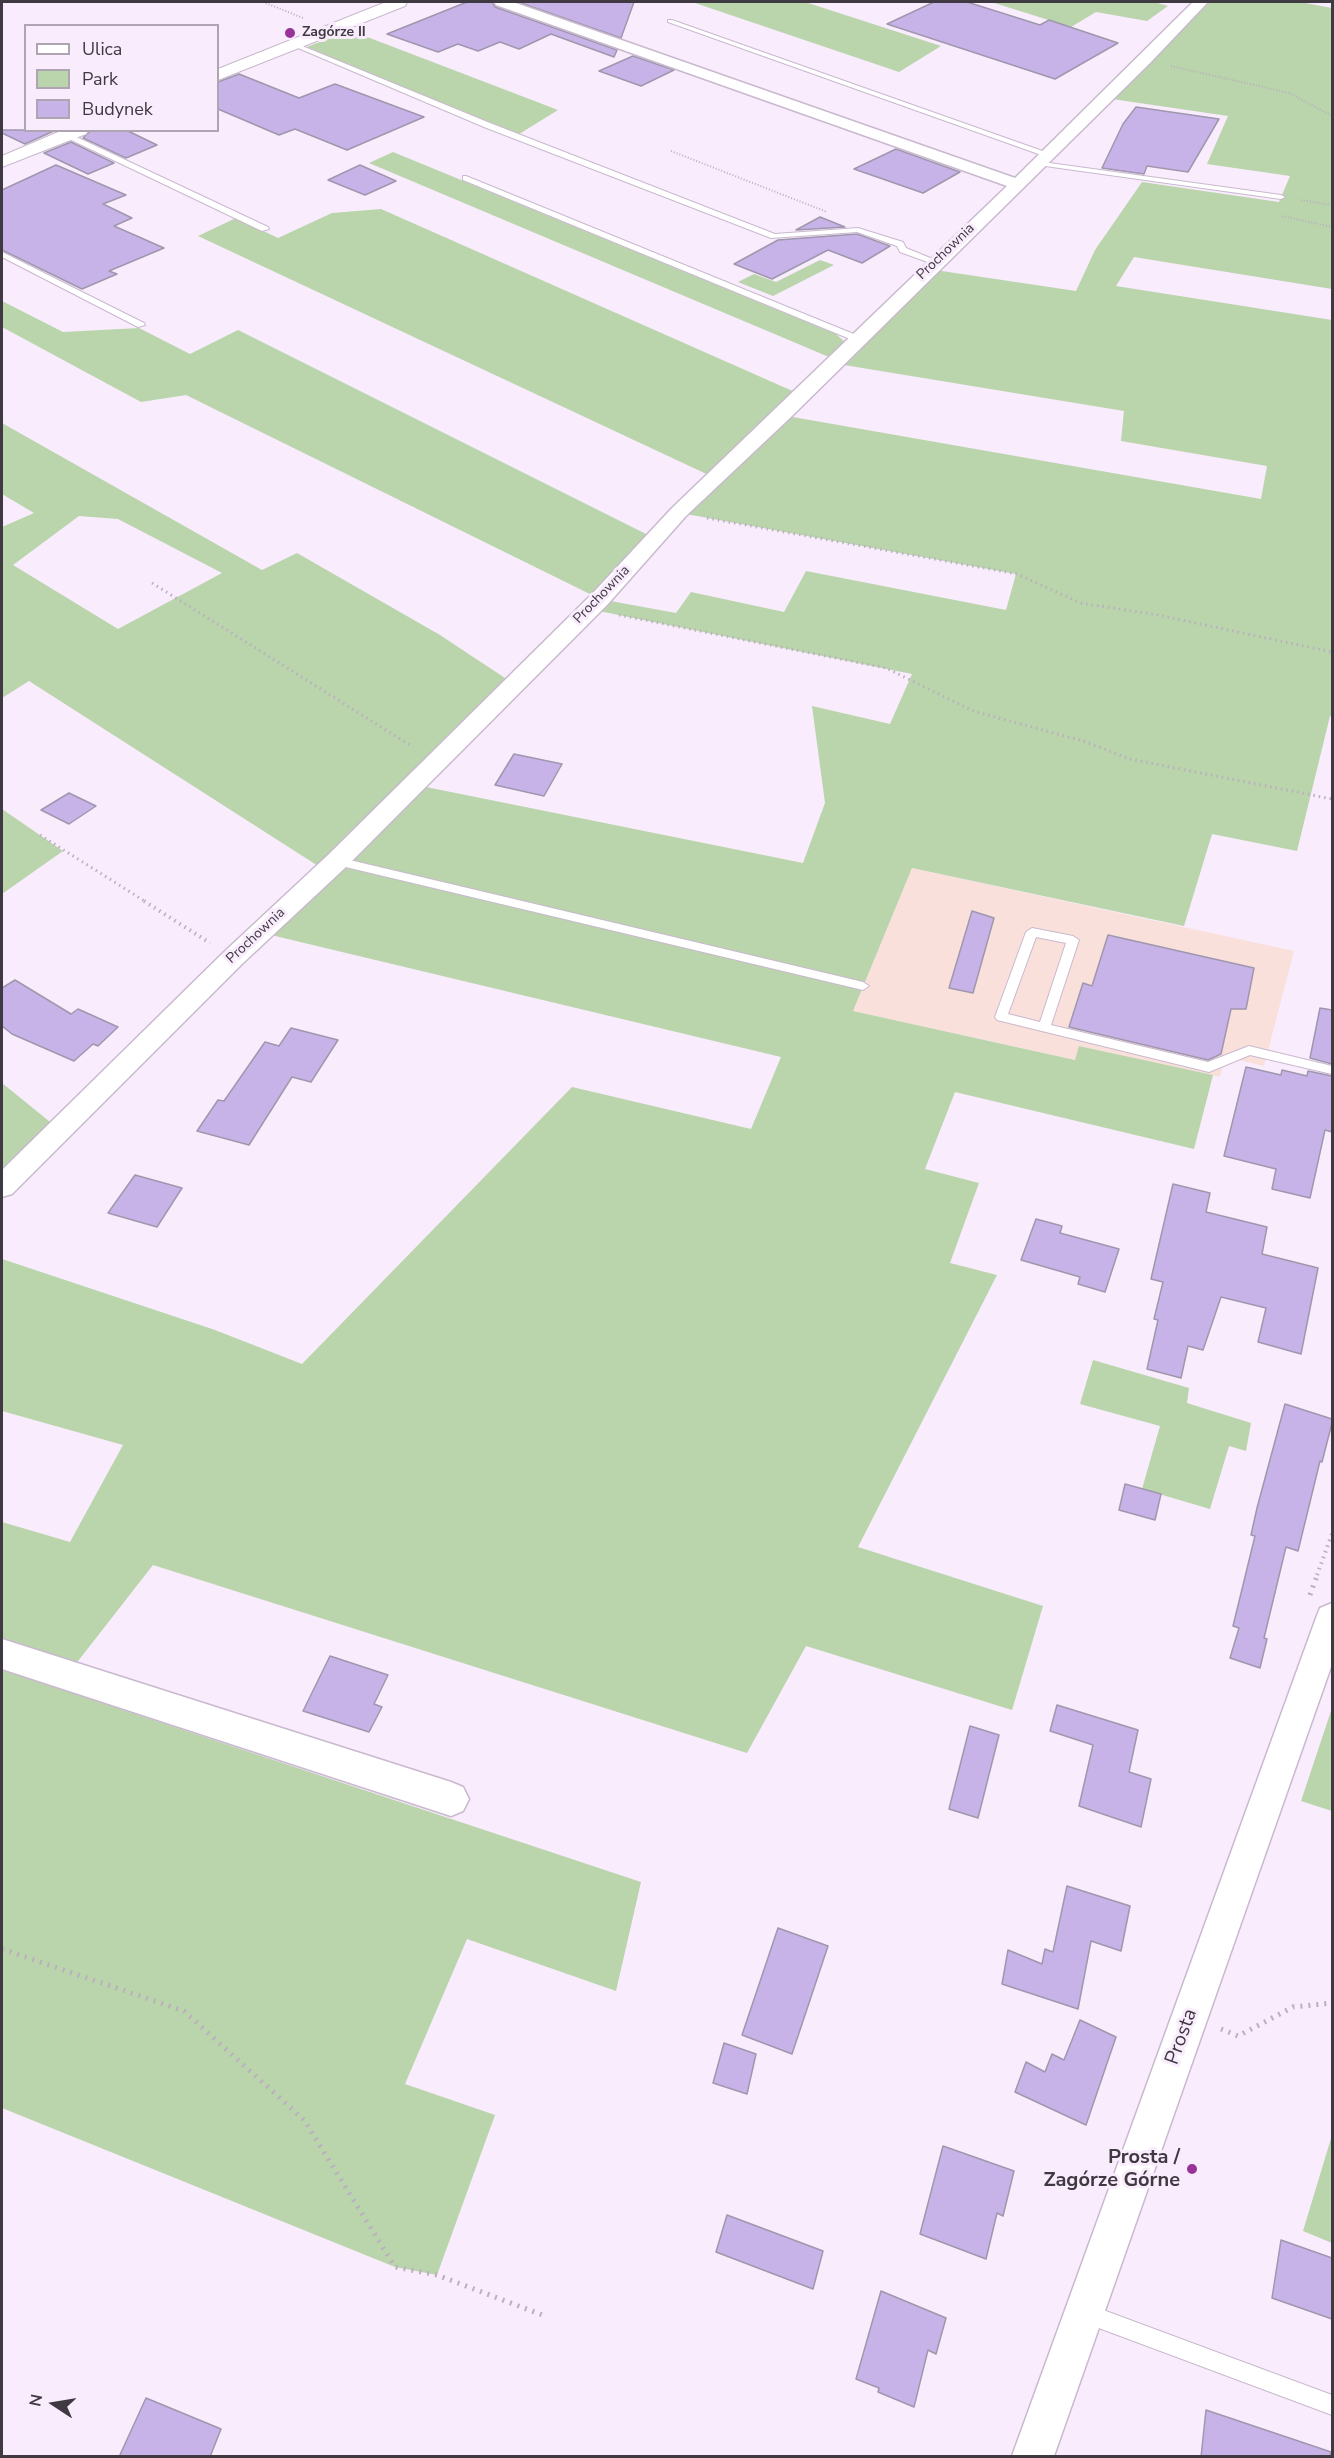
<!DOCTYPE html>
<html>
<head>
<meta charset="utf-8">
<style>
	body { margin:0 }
	#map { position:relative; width:1334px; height:2458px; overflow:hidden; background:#f9ecfd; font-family:"Nunito Sans",sans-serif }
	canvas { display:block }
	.frame { position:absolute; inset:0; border:3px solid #3f3941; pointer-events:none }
	.legend { position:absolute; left:24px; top:24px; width:195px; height:108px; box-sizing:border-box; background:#f9ecfd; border:2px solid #afa4b2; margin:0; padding:8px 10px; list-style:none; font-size:18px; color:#3f3941 }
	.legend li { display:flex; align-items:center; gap:12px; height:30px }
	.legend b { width:30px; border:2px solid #afa4b2 }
	.north { position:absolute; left:24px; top:2374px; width:60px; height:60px; -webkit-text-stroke:4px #f9ecfd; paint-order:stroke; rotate:282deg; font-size:16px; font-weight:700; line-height:24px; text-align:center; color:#3f3941 }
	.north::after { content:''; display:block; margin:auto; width:21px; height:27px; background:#3f3941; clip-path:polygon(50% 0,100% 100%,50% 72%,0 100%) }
</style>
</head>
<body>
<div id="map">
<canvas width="1334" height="2458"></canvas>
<div class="frame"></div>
<ul class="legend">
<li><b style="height:8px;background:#fff"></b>Ulica</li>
<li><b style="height:16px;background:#bad4ac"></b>Park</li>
<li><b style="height:16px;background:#c8b3e8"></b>Budynek</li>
</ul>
<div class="north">N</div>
</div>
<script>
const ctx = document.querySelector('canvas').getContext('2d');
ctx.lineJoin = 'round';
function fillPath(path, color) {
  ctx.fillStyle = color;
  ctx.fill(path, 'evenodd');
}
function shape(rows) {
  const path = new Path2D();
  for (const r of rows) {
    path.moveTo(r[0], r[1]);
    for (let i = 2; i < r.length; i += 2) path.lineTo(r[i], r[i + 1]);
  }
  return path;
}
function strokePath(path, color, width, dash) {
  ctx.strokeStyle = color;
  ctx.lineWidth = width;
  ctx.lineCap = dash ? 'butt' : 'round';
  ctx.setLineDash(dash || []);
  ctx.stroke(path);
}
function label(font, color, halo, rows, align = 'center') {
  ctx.font = font + ' "Nunito Sans",sans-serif';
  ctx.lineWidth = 6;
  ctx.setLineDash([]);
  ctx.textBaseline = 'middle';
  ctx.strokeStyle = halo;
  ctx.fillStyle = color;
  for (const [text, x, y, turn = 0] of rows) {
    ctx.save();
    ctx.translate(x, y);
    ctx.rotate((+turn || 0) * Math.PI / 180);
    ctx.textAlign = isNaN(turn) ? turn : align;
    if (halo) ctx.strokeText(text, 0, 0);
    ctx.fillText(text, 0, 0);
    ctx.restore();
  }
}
fillPath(shape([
	[912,868,1294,951,1264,1066,1225,1057,1220,1077,1080,1046,1076,1060,853,1011]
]), '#fae0db');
fillPath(shape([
	[692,2,805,2,941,46,899,72],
	[991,2,1154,2,1168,6,1147,21,1096,12,1071,27],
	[1210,2,1300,2,1332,8,1332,289,1134,257,1116,286,1332,320,1332,716,1330,716,1297,851,1212,834,1184,926,912,868,853,1011,1075,1060,1079,1046,1213,1075,1194,1149,955,1092,925,1169,979,1183,950,1263,997,1275,858,1547,1043,1606,1012,1710,806,1646,747,1753,153,1565,57,1688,641,1882,616,1991,467,1939,405,2084,495,2115,437,2275,395,2267,2,2108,2,1522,70,1542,123,1445,2,1411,2,1259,215,1330,302,1364,572,1087,751,1129,781,1057,271,935,426,787,803,863,825,803,812,706,890,724,912,674,594,610,605,600,676,613,691,592,784,612,806,571,1006,610,1016,574,686,514,787,416,1261,499,1267,466,1121,441,1124,411,838,364,935,270,1076,291,1095,250,1142,182,1279,202,1290,176,1207,164,1228,116,1112,99],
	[349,30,558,110,516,136,307,47],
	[393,152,836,334,845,342,829,357,369,163],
	[381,209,797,393,715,478,198,236,236,218,278,238,332,213],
	[820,260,834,265,773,296,738,282,754,274,776,282],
	[2,301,63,332,139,328,190,354,238,330,654,538,600,599,186,395,141,402,2,327],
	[2,423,262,570,297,553,440,635,514,684,326,871,29,681,2,698,2,527,34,513,2,494],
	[79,516,118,519,222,573,118,629,13,565],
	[2,809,63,851,2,894],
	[2,1083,60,1130,2,1187],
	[1093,1360,1189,1388,1187,1403,1251,1423,1246,1451,1229,1446,1210,1509,1142,1489,1160,1426,1080,1404],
	[1331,1711,1332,1711,1332,1811,1301,1801],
	[1332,2135,1332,2243,1303,2231]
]), '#bad4ac');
const building = shape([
	[467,2,492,2,495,7,617,50,614,57,551,34,519,49,500,42,478,51,458,44,438,52,387,34,467,2],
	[518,2,634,2,621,38,518,2],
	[934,2,967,2,1040,25,1049,20,1118,43,1055,79,887,24,934,2],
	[633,56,674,70,641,86,599,71,633,56],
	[239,74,299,98,335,84,424,117,347,150,295,129,279,135,218,109,218,82,239,74],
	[1136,107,1219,119,1188,172,1147,166,1144,174,1102,168,1123,124,1136,107],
	[2,130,56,130,25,144,2,133,2,130],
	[91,130,126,130,157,145,126,158,83,138,91,130],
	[71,142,114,163,88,174,44,153,71,142],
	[896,149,960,172,923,193,854,169,896,149],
	[56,165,126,195,103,204,132,218,114,226,164,248,109,271,117,274,82,289,2,250,2,190,56,165],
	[360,165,396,181,365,195,328,180,360,165],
	[820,217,845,227,796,230,820,217],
	[857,234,890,246,862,263,828,250,772,279,734,264,778,240,857,234],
	[514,754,562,764,544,796,495,785,514,754],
	[69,793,96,806,69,824,41,810,69,793],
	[972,911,994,918,973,993,949,988,972,911],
	[1108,935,1254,968,1246,1009,1231,1009,1221,1054,1208,1060,1069,1027,1083,983,1092,986,1108,935],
	[15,980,71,1014,78,1009,118,1027,98,1046,93,1044,74,1061,12,1034,2,1026,2,988,15,980],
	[1320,1008,1332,1010,1332,1064,1310,1058,1320,1008],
	[291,1028,338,1040,311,1082,292,1077,249,1145,197,1131,218,1100,224,1101,265,1042,279,1046,291,1028],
	[1246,1067,1281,1075,1282,1070,1307,1076,1308,1071,1332,1076,1332,1132,1325,1130,1310,1198,1272,1189,1276,1169,1224,1156,1246,1067],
	[135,1175,182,1188,157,1227,108,1213,135,1175],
	[1173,1184,1210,1193,1206,1212,1267,1227,1262,1254,1318,1268,1301,1354,1258,1342,1266,1308,1221,1297,1203,1350,1188,1346,1181,1378,1147,1369,1158,1320,1154,1319,1163,1282,1151,1279,1173,1184],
	[1036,1219,1062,1226,1060,1233,1119,1249,1105,1292,1078,1284,1080,1277,1021,1260,1036,1219],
	[1285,1404,1332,1419,1332,1423,1322,1462,1320,1461,1298,1551,1286,1547,1264,1638,1267,1639,1260,1668,1230,1658,1239,1628,1233,1626,1255,1536,1251,1535,1257,1508,1285,1404],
	[1125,1484,1161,1494,1155,1520,1119,1510,1125,1484],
	[330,1656,388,1675,374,1704,382,1707,369,1732,303,1711,330,1656],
	[1057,1705,1138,1730,1129,1772,1151,1779,1141,1827,1079,1806,1093,1745,1050,1731,1057,1705],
	[970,1726,999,1735,978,1818,949,1809,970,1726],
	[1067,1886,1130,1906,1121,1951,1091,1941,1078,2009,1002,1984,1008,1950,1042,1964,1045,1949,1053,1952,1067,1886],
	[778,1928,828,1946,792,2054,742,2035,778,1928],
	[1080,2020,1116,2037,1086,2125,1015,2092,1026,2062,1045,2072,1052,2054,1064,2060,1080,2020],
	[724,2043,756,2054,747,2094,713,2083,724,2043],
	[943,2146,1014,2171,1003,2216,997,2213,986,2259,920,2234,943,2146],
	[727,2215,823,2251,813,2289,716,2252,727,2215],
	[1281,2240,1332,2258,1332,2319,1272,2298,1281,2240],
	[881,2291,946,2318,936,2354,928,2350,914,2407,878,2392,879,2388,856,2379,881,2291],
	[146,2398,221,2429,210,2457,119,2457,146,2398],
	[1206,2410,1331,2452,1330,2457,1201,2457,1206,2410]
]);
fillPath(building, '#c8b3e8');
strokePath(building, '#9f97ad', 1.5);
const service = shape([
	[668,20,672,20,1051,154,1044,156,668,22,668,20],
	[291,43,295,43,490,123,775,234,858,228,903,242,906,248,940,262,933,264,900,252,897,246,857,232,771,238,484,127,291,45,291,43],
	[68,133,268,227,269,229,262,231,65,137,64,135,68,133],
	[1035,161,1281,195,1285,197,1281,199,1038,165,1035,165,1035,161],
	[466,176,861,337,862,339,855,341,463,180,463,176,466,176],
	[2,252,144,323,145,325,138,327,2,257,2,252],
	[337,857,863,982,869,986,863,990,333,864,333,858,337,857],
	[1032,928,1073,936,1079,940,1051,1025,1208,1062,1249,1046,1332,1066,1332,1074,1250,1055,1209,1072,997,1020,995,1017,1026,932,1032,928],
	[1036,937,1066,943,1040,1022,1008,1014,1036,937],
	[1087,2304,1332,2395,1332,2415,1080,2321,1077,2314,1080,2307,1087,2304]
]);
const minor = shape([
	[494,2,513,2,1015,178,1193,2,1208,2,1151,62,792,416,686,516,608,604,346,867,242,964,12,1194,2,1197,2,1170,224,952,328,855,592,594,672,508,1007,186,496,5,494,2],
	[1332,1603,1332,1664,1054,2456,1012,2456,1316,1618,1320,1608,1332,1603],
	[2,1639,451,1782,463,1787,469,1799,463,1811,451,1816,2,1669,2,1639]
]);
const tertiary = shape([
	[386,2,407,2,405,6,218,80,218,69,386,2],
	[63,130,89,130,86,134,2,167,2,156,63,130]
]);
strokePath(service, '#c9b9ce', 2);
strokePath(minor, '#c9b9ce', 3);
strokePath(tertiary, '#c9b9ce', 2);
strokePath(shape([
	[263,2,303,18],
	[1171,66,1289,93,1332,116],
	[671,151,827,212],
	[1301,200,1332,205],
	[1282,216,1332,227]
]), '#bab0be', 2, [1, 2]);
strokePath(shape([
	[707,518,1017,574,1081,603,1158,615,1332,652],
	[152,583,413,747],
	[619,615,886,668,973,711,1083,741,1130,759,1332,799],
	[40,835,146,902]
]), '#bab0be', 3, [1.5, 4]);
strokePath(shape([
	[144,901,210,943],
	[1317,1575,1332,1534]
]), '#bab0be', 4, [1.5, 4.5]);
strokePath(shape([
	[1310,1595,1318,1573],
	[2,1949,184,2011,304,2120,395,2267,437,2275,545,2316],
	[1221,2029,1238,2036,1293,2007,1332,2003]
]), '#bab0be', 5, [2, 6]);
fillPath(service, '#fff');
fillPath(minor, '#fff');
fillPath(tertiary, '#fff');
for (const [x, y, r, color] of [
	[290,33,6,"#983397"],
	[1192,2169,6,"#983397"]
]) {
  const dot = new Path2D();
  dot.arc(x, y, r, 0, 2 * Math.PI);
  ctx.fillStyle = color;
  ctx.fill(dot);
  strokePath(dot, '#f9ecfd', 2);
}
label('bold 14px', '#3f3941', '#f9ecfd', [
	["Zagórze II",302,33]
], 'left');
label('14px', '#3f3941', '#f9ecfd', [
	["Prochownia",946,252,-44],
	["Prochownia",602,595,-46],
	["Prochownia",256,936,-43]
]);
label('20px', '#3f3941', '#f9ecfd', [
	["Prosta",1182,2037,-70]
]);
label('bold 20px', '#3f3941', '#f9ecfd', [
	["Prosta /",1180,2158],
	["Zagórze Górne",1180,2181]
], 'right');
</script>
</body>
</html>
